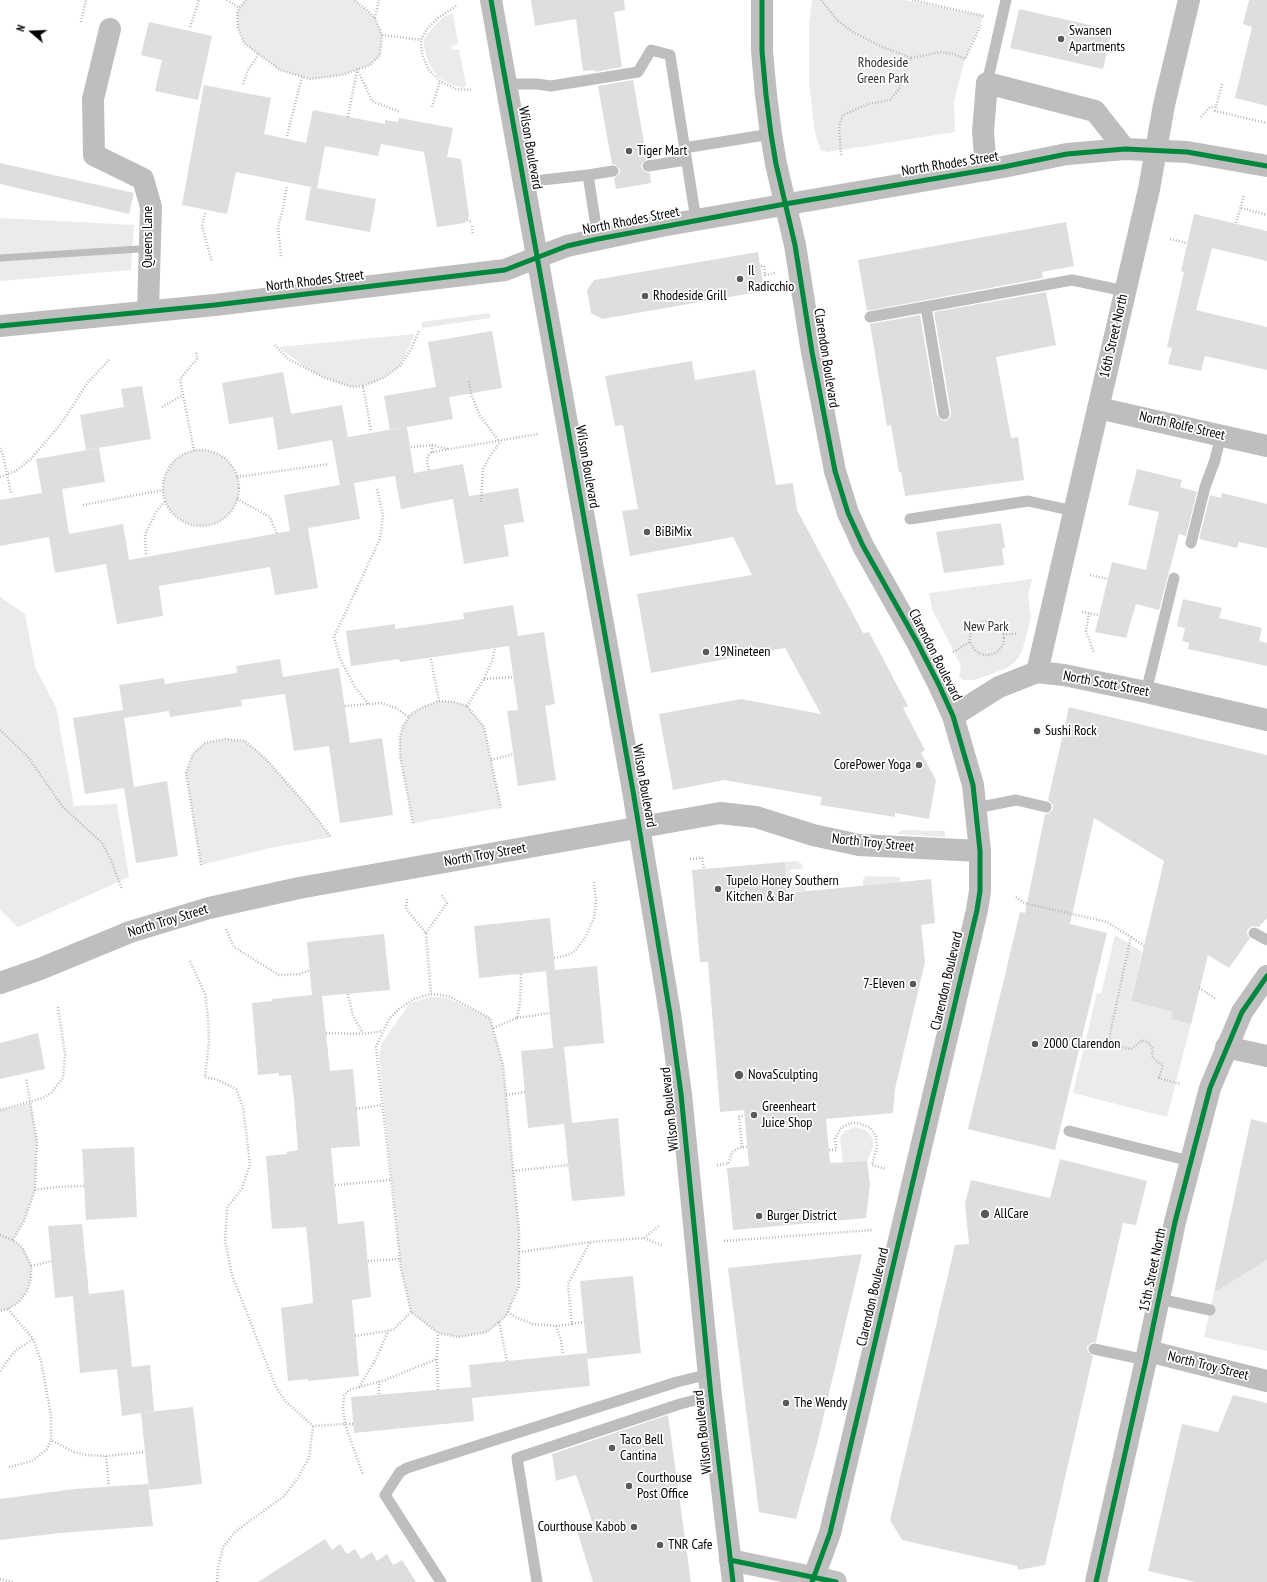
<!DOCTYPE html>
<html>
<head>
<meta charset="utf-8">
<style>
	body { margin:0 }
	#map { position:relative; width:1267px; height:1582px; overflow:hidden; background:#fff; font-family:"PT Sans Narrow",sans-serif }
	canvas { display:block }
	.north { position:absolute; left:12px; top:12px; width:40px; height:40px; -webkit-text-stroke:3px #fff; paint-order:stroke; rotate:289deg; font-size:11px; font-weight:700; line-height:16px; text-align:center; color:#000 }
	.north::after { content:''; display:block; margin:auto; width:14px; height:18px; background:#000; clip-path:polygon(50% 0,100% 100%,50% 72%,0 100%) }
</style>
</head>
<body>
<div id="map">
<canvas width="1267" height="1582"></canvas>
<div class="north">N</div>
</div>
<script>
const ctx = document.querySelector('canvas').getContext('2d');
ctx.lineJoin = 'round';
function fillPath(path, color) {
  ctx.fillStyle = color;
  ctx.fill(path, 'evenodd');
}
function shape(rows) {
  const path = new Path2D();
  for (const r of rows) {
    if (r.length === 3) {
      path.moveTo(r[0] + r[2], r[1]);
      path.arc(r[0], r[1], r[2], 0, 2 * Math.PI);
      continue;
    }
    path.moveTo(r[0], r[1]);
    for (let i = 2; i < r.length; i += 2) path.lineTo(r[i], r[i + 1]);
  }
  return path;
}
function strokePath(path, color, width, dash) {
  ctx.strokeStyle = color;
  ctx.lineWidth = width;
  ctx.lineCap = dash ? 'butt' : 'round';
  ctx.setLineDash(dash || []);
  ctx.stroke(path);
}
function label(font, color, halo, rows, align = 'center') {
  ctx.font = font + ' "PT Sans Narrow",sans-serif';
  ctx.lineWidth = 3.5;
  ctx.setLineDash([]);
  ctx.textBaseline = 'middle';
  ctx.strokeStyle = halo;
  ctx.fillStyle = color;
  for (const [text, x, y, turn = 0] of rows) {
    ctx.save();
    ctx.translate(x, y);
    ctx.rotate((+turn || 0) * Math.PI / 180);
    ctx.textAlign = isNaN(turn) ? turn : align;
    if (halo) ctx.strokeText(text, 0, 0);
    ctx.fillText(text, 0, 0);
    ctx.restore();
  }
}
fillPath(shape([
	[246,0,354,0,375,18,382,35,380,55,370,65,342,75,310,79,280,70,244,43,238,29,237,14,239,8],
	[812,0,904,0,984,16,965,59,954,101,955,132,828,152,821,150,815,133,809,82,809,24],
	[453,13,458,44,451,46,452,50,459,49,466,85,463,88,450,84,438,77,429,64,424,47,424,40,428,33,443,17],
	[0,218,134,225,131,270,0,281],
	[489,313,491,318,422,328,422,322],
	[415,334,400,366,385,377,372,383,352,387,325,378,306,368,279,347],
	[201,488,38],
	[1032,579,1028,596,1031,618,1022,652,1015,662,1007,668,975,680,963,680,959,677,961,666,932,609,929,593],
	[0,597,25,614,35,667,56,707,74,806,117,804,129,877,18,927,0,910],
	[439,701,454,702,467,706,484,727,501,808,413,823,400,756,400,736,403,726,411,714,423,707],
	[225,739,245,741,266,759,308,807,331,837,270,848,201,865,186,773,193,754,205,743],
	[903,830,945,831,945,837,896,834],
	[796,861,801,863,803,869,790,870,791,885,805,884,806,891,788,892,785,862],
	[866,876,900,877,900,882,863,886,863,879],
	[1115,935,1142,952,1131,1001,1173,1012,1171,1019,1191,1024,1167,1117,1073,1093,1097,993,1101,994],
	[430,997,447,998,490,1018,503,1065,519,1230,519,1287,506,1316,487,1332,459,1337,438,1333,411,1312,401,1268,381,1078,379,1054,382,1043,410,1003],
	[31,1103,37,1142,35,1190,24,1221,13,1240,22,1247,28,1256,31,1266,31,1279,27,1291,19,1302,8,1309,0,1311,0,1110],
	[854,1127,864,1129,869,1133,873,1140,873,1147,867,1161,843,1162,840,1137,845,1131],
	[1267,1260,1267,1351,1204,1337,1214,1293]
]), '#ebebeb');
strokePath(shape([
	[0,258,139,249]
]), '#bdbdbd', 7);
fillPath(shape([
	[531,0,624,0,625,10,614,12,622,67,595,72,595,70,583,71,576,19,535,26],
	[1249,0,1267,0,1267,106,1235,98,1252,27,1243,24],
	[1019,9,1112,30,1103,69,1010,48],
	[149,22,212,36,198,100,155,91,162,60,141,55],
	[633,80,647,159,642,163,641,167,645,172,650,173,651,183,616,189,614,178,619,174,620,170,616,165,612,164,598,86],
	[204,85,271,98,264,134,306,143,313,110,385,124,385,120,398,122,399,118,453,128,447,157,461,159,469,216,465,223,437,227,424,152,381,144,378,156,325,146,317,188,376,199,370,232,305,220,311,187,236,172,227,214,182,205],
	[0,163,134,193,129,214,0,184],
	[1194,214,1267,231,1267,261,1212,248,1196,310,1267,327,1267,370,1205,356,1201,371,1168,364,1172,348,1167,347,1184,272,1181,271],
	[1066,222,1074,266,1042,272,1043,278,867,311,858,260],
	[758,252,764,291,602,319,591,313,587,290,594,280],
	[1046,292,1056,345,996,357,1011,438,1018,437,1024,480,905,496,901,472,899,472,891,425,887,426,870,324,920,315,937,415,941,420,946,421,950,417,951,413,934,312],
	[492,331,502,388,449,397,453,419,407,427,414,473,463,464,469,496,518,488,524,522,504,525,509,556,464,564,453,499,401,509,395,476,354,483,360,519,308,528,318,588,275,595,270,567,159,586,163,616,117,624,106,564,55,573,49,537,0,546,0,500,42,493,36,459,99,448,105,482,62,489,69,534,123,524,129,560,290,531,284,495,340,485,332,440,405,427,390,430,384,396,436,387,428,342],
	[692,361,695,380,755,370,776,485,793,483,797,510,863,633,869,632,908,706,903,708,925,750,921,753,936,780,929,819,895,813,895,817,820,805,822,797,724,780,673,790,659,714,741,699,821,714,785,648,651,673,637,594,752,575,733,537,630,556,622,511,638,509,623,425,615,426,605,376],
	[283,372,291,414,342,405,348,437,278,450,273,417,229,424,222,383],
	[142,386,151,439,86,450,80,415,124,407,121,389],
	[1137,469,1182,480,1180,487,1197,492,1186,536,1179,534,1159,610,1136,604,1126,638,1095,632,1112,562,1146,570,1159,512,1128,505],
	[1222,493,1267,504,1267,548,1239,542,1237,548,1199,539,1210,495,1221,498],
	[1001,523,1005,548,1002,548,1004,565,944,573,936,532],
	[1183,599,1222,608,1219,618,1262,628,1259,641,1267,643,1267,666,1188,649,1189,643,1182,641,1185,628,1177,626],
	[513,605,518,636,544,632,555,704,545,706,556,780,518,786,507,711,518,710,509,646,400,662,399,659,351,666,346,631,395,624,395,629,464,619,463,613],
	[280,659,283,677,339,668,350,743,382,738,393,815,340,823,329,746,294,751,285,694,241,700,242,706,170,717,169,711,124,718,134,787,167,781,178,856,136,863,124,788,131,787,85,794,73,718,123,710,119,685,164,678,165,684,237,673,236,666],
	[1069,707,1267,755,1267,918,1259,927,1253,926,1248,929,1247,934,1250,938,1229,968,1208,955,1191,1024,1171,1019,1173,1012,1131,1001,1164,861,1094,818,1070,924,1107,933,1055,1150,968,1129,1020,912,1025,913,1045,814,1048,814,1053,809,1053,805,1048,800],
	[785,862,788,893,931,879,935,923,921,925,925,962,895,1089,893,1113,826,1119,830,1163,867,1161,870,1184,866,1218,733,1230,727,1168,749,1166,744,1110,720,1112,708,962,700,962,692,870],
	[550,918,555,970,597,966,604,1043,553,1048,546,971,548,971,479,978,474,926],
	[384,934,390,990,322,996,330,1071,353,1069,360,1146,331,1148,338,1224,364,1221,371,1297,352,1300,359,1376,308,1381,308,1379,288,1381,281,1308,313,1303,310,1264,306,1227,272,1229,266,1156,287,1154,287,1152,298,1150,294,1099,291,1075,279,1076,279,1073,258,1075,252,1003,272,1001,272,999,312,995,307,942],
	[38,1033,45,1069,0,1079,0,1043],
	[564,1047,572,1123,618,1118,625,1196,572,1201,564,1124,528,1128,521,1051],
	[1251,1119,1267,1123,1267,1260,1214,1293],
	[134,1147,137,1217,86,1220,82,1149],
	[1060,1159,1147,1181,1136,1225,1123,1223,1096,1342,1091,1343,1087,1347,1088,1352,1093,1356,1045,1565,1018,1570,1017,1566,902,1540,890,1520,955,1245,969,1244,965,1204,971,1180,1050,1198],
	[82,1224,89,1294,124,1290,132,1367,150,1365,154,1411,122,1416,117,1369,80,1373,73,1296,55,1298,48,1226],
	[862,1254,817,1444,796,1519,759,1512,728,1268],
	[633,1276,641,1353,587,1359,587,1355,590,1386,472,1398,469,1365,587,1353,580,1281],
	[471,1387,474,1421,354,1433,351,1397],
	[1233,1395,1267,1403,1267,1582,1196,1582,1148,1571,1182,1424,1218,1432],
	[193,1407,202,1484,149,1490,141,1413],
	[668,1415,691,1582,593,1582,577,1530,593,1524,576,1475,556,1481,552,1454],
	[148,1484,153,1526,60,1533,0,1540,0,1499,74,1489],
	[325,1539,332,1550,340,1544,347,1554,355,1549,361,1559,372,1552,377,1561,387,1554,393,1565,402,1560,416,1582,258,1582]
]), '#dedede');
strokePath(shape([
	[227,0,239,8],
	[246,0,239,8,237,14,238,29,244,43,280,70,310,79,342,75,370,65,380,55,382,35,375,18,367,10,354,0],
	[821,0,838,21,853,32,880,46,911,58,899,89,890,100,868,104,843,115,839,125,841,155],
	[912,0,984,16],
	[456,6,438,18,427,29,421,40,422,55,429,70,440,81,456,89,471,90],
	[375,18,379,0],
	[81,22,86,0],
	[190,27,199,0],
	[382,35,421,40],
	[911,58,941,52,954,54,965,59,981,25],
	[357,69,372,101,400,112],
	[243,84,248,70,259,54],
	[1222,84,1215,111,1267,123],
	[432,107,440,81],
	[348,117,357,70],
	[1201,117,1210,107,1216,107],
	[287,136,302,77],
	[1241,208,1267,215],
	[205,213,202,226,212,262],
	[467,220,472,222],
	[1236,223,1244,195],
	[472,226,473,235],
	[1170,239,1187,243],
	[281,256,278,227,283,208,287,185],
	[761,266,764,266,765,275,775,273],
	[275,345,288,359,325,378,352,387,363,386,371,430],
	[469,381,471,394,480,416,499,441],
	[363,386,385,377,400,366,411,349,419,331],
	[162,407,183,395],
	[432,445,448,449],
	[411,447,432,445,432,452],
	[0,448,3,455,11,493],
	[201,488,38],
	[194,451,180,379,197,359,196,351],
	[429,470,427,462,428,456,432,452,538,434],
	[0,477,16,471,31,459,63,421,88,382,110,359],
	[237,477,329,464],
	[237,499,270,517,277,534],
	[481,502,483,469,490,456,501,441],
	[83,505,163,490],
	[146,554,145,535,156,512,165,501],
	[1090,575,1108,579],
	[1082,612,1099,615],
	[1089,613,1086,631,1094,653],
	[987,638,17],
	[1003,634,1017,634],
	[953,652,970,642],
	[431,659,439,701],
	[484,679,514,677],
	[368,704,355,687,340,659,334,637,380,539,383,516,377,489],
	[345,706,381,703,396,708,409,717],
	[467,706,484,679,492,661,495,648],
	[0,730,28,757,63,807,102,843,111,860,122,889],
	[491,760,513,754],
	[413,823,400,756,400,736,403,726,411,714,423,707,439,701,454,702,467,706,484,727,501,808],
	[690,859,702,858,704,869],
	[201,865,186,773,193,754,205,743,225,739,245,741,266,759,308,807,331,837],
	[1016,897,1024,903,1107,922,1131,937,1109,1038,1122,1047,1131,1049,1143,1040,1150,1044,1153,1050,1152,1056,1157,1062,1163,1065,1159,1078,1180,1084],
	[407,899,406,909,426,933,431,994],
	[226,929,234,947,279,975,300,974,310,970],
	[426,933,447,903,441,894],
	[1131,937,1144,946],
	[554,958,568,955,575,951,585,938,594,918,596,900,594,881],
	[190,961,205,994,208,1018,209,1042,205,1077,218,1080,236,1089,243,1107,250,1164,242,1188,227,1208,225,1241,232,1275,275,1385,285,1401,313,1426,345,1424,363,1475],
	[1199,988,1216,999],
	[348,994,353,1016,363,1033],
	[431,994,448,996,490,1018,503,1065,519,1230,519,1287,506,1316,487,1332,459,1337,438,1333,411,1312,401,1268,376,1047,389,1019,399,1009,414,999,431,994],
	[517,1018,550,1013],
	[493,1028,517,1018,520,1003,521,974],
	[326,1033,364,1034,382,1031],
	[506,1095,525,1092],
	[356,1109,381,1105],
	[0,1110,43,1098,51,1093,63,1078,65,1055,58,1007],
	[742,1147,739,1117,744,1116],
	[829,1150,836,1150,835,1138,842,1127,851,1123,859,1123,870,1128,876,1136,877,1147,872,1165,886,1169],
	[717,1165,728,1164,732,1152,739,1148,747,1147],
	[513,1171,568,1165],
	[335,1185,391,1180],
	[35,1190,55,1187,84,1186],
	[0,1235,13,1240,22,1247,31,1266,31,1279,27,1291,19,1302,8,1309,0,1311],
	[644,1238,660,1225],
	[13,1240,24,1221,35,1190,37,1142,26,1078],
	[724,1241,872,1230],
	[519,1252,590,1242,644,1238,663,1246],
	[368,1261,400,1259],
	[31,1266,52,1261],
	[8,1309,33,1339,41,1361,51,1415,51,1440,74,1452,86,1455,106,1456,144,1452],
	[508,1312,517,1318,533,1324,556,1326,572,1324,568,1284,590,1242],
	[499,1322,507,1361],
	[572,1324,584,1322],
	[556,1326,561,1340,563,1355],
	[355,1336,393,1330,411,1312],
	[0,1371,15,1351,33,1339],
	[379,1381,379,1394],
	[359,1387,377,1357,388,1331],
	[438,1390,437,1359,438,1333],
	[353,1424,345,1424,343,1408,344,1396,349,1390,385,1380,437,1359],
	[106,1456,109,1486],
	[9,1467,32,1461,47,1449,51,1440],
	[0,1579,13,1582],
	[217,1582,218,1568,223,1547,235,1532,284,1496,298,1478,309,1458,313,1426]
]), '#b9b9b9', 2.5, [1, 2]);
strokePath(shape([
	[987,83,1006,0],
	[507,84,537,84,551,86,638,72,651,50,670,55,696,220],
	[684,148,771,134],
	[648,166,686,160],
	[588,175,613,171],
	[524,182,588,175,598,239],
	[926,307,944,414],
	[870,317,1072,280,1125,291],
	[910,519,1028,501,1074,511],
	[1191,543,1205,487,1215,460,1221,435],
	[1146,692,1174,578],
	[976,808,1016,800,1046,807],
	[1254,933,1267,940],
	[1069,1131,1190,1161],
	[1159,1299,1210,1310],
	[1094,1349,1146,1360],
	[441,1582,385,1495,400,1472,407,1468,677,1382,709,1374],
	[537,1582,517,1458,680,1404,711,1396]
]), '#bebebe', 11);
strokePath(shape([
	[110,29,93,99,94,155,143,179,151,207,148,311],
	[986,170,983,131,987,83,1095,111,1125,149],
	[0,326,215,305,505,270,538,257],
	[1098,408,1267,446],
	[1037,672,1149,189,1164,105,1189,0],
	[953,716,999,687,1037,672,1064,675,1146,692,1267,720],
	[0,983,40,969,130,932,209,908,299,888,720,813,756,817,813,835,859,845,980,851],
	[1226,1047,1267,1056],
	[1148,1351,1267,1381]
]), '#bebebe', 22);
strokePath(shape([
	[538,257,567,246,661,226,1003,167,1067,154,1125,149,1187,152,1267,166],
	[1096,1582,1146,1360,1175,1222,1210,1088,1242,1012,1267,976]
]), '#bebebe', 22);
strokePath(shape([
	[730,1560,836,1582]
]), '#c2c2c2', 22);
strokePath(shape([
	[491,0,633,791,670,1014,681,1094,711,1396,733,1582],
	[762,0,762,51,766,95,771,134,776,164,795,245,812,352,835,471,848,513,863,546,917,642,939,685,953,716,973,785,980,851,980,891,977,910,830,1533,812,1582]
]), '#bebebe', 22);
strokePath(shape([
	[491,0,633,791,670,1014,681,1094,711,1396,733,1582],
	[762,0,762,51,766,95,771,134,776,164,795,245,812,352,835,471,848,513,863,546,917,642,939,685,953,716,973,785,980,851,980,891,977,910,830,1533,812,1582],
	[0,326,215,305,505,270,567,246,598,239,785,204,1003,167,1067,154,1125,149,1187,152,1267,166],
	[730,1560,836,1582],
	[1096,1582,1146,1360,1175,1222,1210,1088,1242,1012,1267,976]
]), '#00873e', 5);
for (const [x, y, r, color] of [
	[1061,39,4,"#595959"],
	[629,151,4,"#595959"],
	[740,279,4,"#595959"],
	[645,296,4,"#595959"],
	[647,532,4,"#595959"],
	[706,652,4,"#595959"],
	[1037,731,4,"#595959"],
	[919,765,4,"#595959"],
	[718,889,4,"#595959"],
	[913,984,4,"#595959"],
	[1035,1044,4,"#595959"],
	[739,1075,5,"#595959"],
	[754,1115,4,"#595959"],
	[985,1214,5,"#595959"],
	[759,1216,4,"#595959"],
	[786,1403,4,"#595959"],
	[612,1448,4,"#595959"],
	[629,1486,4,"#595959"],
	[634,1527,4,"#595959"],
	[660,1545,4,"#595959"]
]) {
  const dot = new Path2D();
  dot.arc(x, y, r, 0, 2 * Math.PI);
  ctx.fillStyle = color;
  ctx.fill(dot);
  strokePath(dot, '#fff', 1.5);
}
label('14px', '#000', '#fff', [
	["Swansen",1069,31],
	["Apartments",1069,47],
	["Tiger Mart",637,151],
	["Il",748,271],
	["Radicchio",748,287],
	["Rhodeside Grill",653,296],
	["BiBiMix",655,532],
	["19Nineteen",714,652],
	["Sushi Rock",1045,731],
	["CorePower Yoga",911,765,"right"],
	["Tupelo Honey Southern",726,881],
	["Kitchen & Bar",726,897],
	["7-Eleven",905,984,"right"],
	["2000 Clarendon",1043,1044],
	["NovaSculpting",748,1075],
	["Greenheart",762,1107],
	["Juice Shop",762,1123],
	["AllCare",994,1214],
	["Burger District",767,1216],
	["The Wendy",794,1403],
	["Taco Bell",620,1440],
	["Cantina",620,1456],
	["Courthouse",637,1478],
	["Post Office",637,1494],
	["Courthouse Kabob",626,1527,"right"],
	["TNR Cafe",668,1545]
], 'left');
label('14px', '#313131', '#fff', [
	["Rhodeside",883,63],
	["Green Park",883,79],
	["New Park",986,627]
]);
label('14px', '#000', '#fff', [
	["Wilson Boulevard",530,148,80],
	["North Rhodes Street",950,164,-9],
	["North Rhodes Street",631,221,-11],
	["Queens Lane",148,237,-90],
	["North Rhodes Street",315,281,-7],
	["16th Street North",1114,336,-77],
	["Clarendon Boulevard",826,358,81],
	["North Rolfe Street",1182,426,13],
	["Wilson Boulevard",587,467,80],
	["Clarendon Boulevard",935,655,63],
	["North Scott Street",1106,684,11],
	["Wilson Boulevard",644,786,80],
	["North Troy Street",873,843,6],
	["North Troy Street",485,855,-10],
	["North Troy Street",168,921,-17],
	["Clarendon Boulevard",947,981,-77],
	["Wilson Boulevard",670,1109,-96],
	["15th Street North",1153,1270,-78],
	["Clarendon Boulevard",873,1297,-77],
	["North Troy Street",1208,1366,14],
	["Wilson Boulevard",703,1432,-96]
]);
</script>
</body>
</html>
